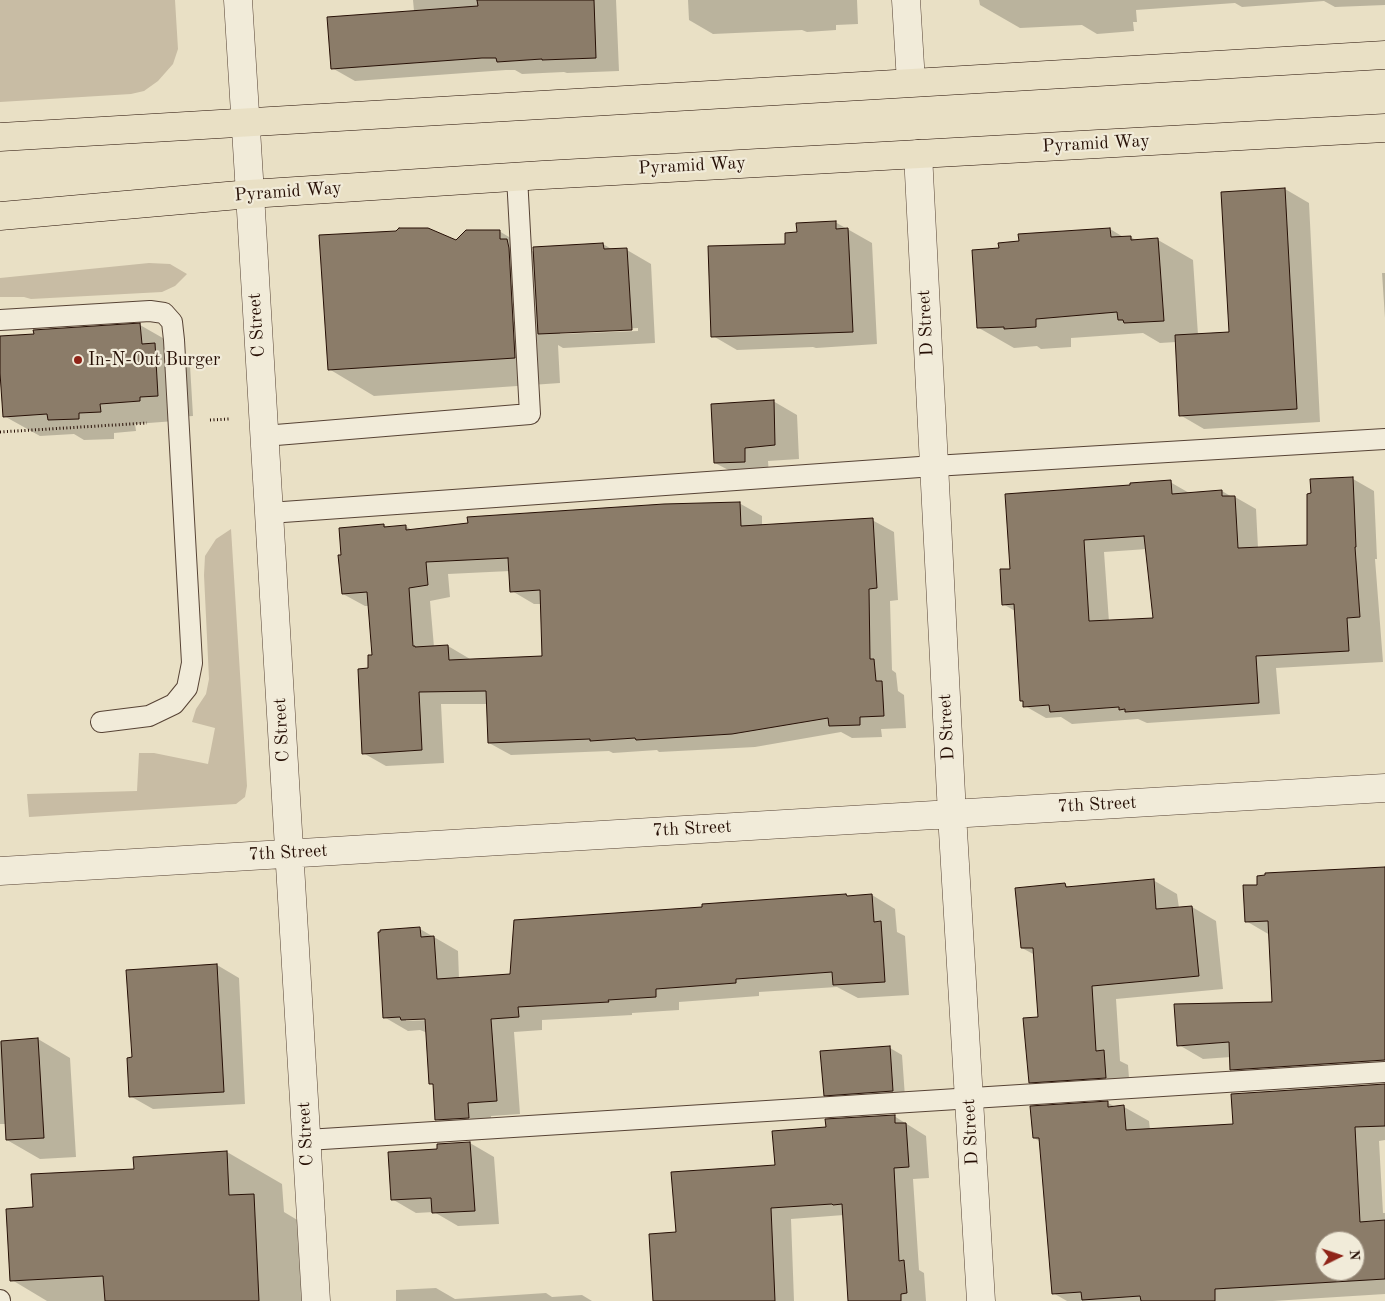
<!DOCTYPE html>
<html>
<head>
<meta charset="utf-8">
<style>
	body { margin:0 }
	#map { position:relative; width:1385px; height:1301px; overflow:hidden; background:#e9e0c5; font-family:"Old Standard TT",serif }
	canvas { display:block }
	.north { position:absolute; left:1315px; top:1231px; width:50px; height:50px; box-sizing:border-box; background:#f1ebd9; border:1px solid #a09384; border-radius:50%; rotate:86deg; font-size:14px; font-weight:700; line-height:20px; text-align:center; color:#260f05 }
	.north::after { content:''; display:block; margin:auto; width:18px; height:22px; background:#8f2418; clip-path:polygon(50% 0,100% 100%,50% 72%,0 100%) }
</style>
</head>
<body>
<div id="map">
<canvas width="1385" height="1301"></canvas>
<div class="north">N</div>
</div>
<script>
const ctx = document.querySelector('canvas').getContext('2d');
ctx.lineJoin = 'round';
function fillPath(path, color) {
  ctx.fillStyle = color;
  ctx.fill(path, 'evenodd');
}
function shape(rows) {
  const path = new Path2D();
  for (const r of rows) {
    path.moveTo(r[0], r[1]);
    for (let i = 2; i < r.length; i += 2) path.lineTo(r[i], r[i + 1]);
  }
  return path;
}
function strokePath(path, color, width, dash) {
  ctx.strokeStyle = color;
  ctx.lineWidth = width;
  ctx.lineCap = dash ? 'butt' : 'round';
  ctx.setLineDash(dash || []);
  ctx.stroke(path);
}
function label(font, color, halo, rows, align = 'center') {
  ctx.font = font + ' "Old Standard TT",serif';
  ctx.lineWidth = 4.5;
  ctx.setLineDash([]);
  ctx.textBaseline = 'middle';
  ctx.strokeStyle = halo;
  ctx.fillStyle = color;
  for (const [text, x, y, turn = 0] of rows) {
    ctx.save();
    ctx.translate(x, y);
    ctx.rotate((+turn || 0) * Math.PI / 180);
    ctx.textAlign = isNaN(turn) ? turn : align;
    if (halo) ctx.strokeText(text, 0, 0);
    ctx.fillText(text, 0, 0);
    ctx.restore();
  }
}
fillPath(shape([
	[0,0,175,0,178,49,173,64,158,81,144,91,131,94,0,102],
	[149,263,170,264,187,274,175,286,162,292,31,299,24,297,0,297,0,278],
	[231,529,247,786,245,797,236,804,29,817,27,794,137,791,139,753,154,753,208,764,215,728,192,722,196,709,206,694,209,679,204,575,205,556,216,539]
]), '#c8bca4');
fillPath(shape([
	[413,0,616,0,619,71,567,73,564,72,522,74,515,70,506,70,355,81,332,68,414,11],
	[688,0,857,0,858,24,836,25,836,30,807,32,802,30,713,34,689,20],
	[979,0,1385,0,1385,5,1335,7,1324,1,1242,7,1235,3,1136,10,1137,22,1133,22,1134,31,1097,34,1082,25,1020,28,980,5],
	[1285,189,1309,203,1320,422,1204,429,1180,415,1176,342,1160,343,1143,333,1071,338,1071,347,1041,349,1037,346,1014,348,979,328,1000,250,1110,229,1125,238,1131,237,1137,241,1158,240,1193,260,1198,335,1231,333],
	[835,222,872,243,877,344,816,348,813,347,737,350,713,336,787,245],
	[499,231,534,252,603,244,613,250,627,250,651,264,655,343,563,348,558,345,560,383,374,396,329,369,457,241],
	[638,328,638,331,560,334,560,332],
	[1382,273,1385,273,1385,318],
	[140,325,175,345,176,357,190,365,193,416,175,417,175,421,135,424,136,431,114,433,114,439,84,440,74,434,40,436,4,416,0,371,0,337],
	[773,401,797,415,799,459,768,461,769,475,740,476,715,463],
	[1353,479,1374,491,1377,559,1375,559,1383,662,1276,668,1280,714,1147,723,1138,719,1072,724,1061,717,1046,718,1025,706,1015,611,1003,604,1012,570,1131,486,1170,482,1191,494,1222,491,1232,497,1235,497,1256,509,1258,548,1309,546],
	[1147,549,1155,619,1109,622,1104,552],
	[739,503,762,516,762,526,872,520,894,532,898,600,890,601,892,670,896,673,898,691,904,695,906,728,881,729,882,737,852,738,841,732,755,747,659,752,657,750,613,753,609,751,511,755,489,743,487,704,441,704,444,763,386,766,363,753,369,669,373,656,370,606,365,606,343,594,384,525,388,528,405,526,412,530],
	[510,571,512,591,534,604,541,604,543,657,470,659,448,646,434,647,430,601,450,597,448,574],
	[1385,869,1385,1075,1256,1083,1231,1069,1231,1057,1203,1059,1179,1045,1273,1003,1270,935,1246,921],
	[1153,880,1177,894,1179,908,1192,907,1216,921,1223,989,1116,999,1120,1061,1128,1065,1130,1091,1054,1096,1030,1082,1039,1019,1035,955,1022,948,1065,885,1071,888],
	[846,895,849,897,872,895,895,909,897,932,905,936,909,995,858,998,837,987,759,992,759,996,679,1002,679,1010,632,1013,632,1015,542,1020,542,1030,514,1032,520,1114,491,1116,492,1131,460,1133,436,1119,434,1085,430,1083,428,1033,420,1030,408,1031,384,1017,420,929,458,951,459,979,511,975,704,908],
	[432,1017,432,1020,406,1021,406,1019],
	[217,965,239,978,245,1104,153,1109,130,1096,133,1059],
	[38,1039,70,1058,76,1157,40,1159,7,1140,6,1124,0,1124,0,1042],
	[890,1048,902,1055,905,1097,837,1102,825,1095],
	[1385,1085,1385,1140,1379,1141,1383,1213,1385,1213,1385,1294,1273,1301,1067,1301,1053,1293,1041,1142,1034,1138,1108,1103,1116,1107,1124,1107,1149,1121,1150,1130,1234,1125],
	[1325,1241,1355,1241,1355,1271,1325,1271],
	[894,1116,926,1136,929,1178,913,1179,919,1270,924,1273,926,1301,849,1301,844,1215,791,1219,794,1301,655,1301,678,1234,776,1166,827,1129],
	[470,1143,494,1157,499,1224,458,1226,434,1212,416,1213,392,1199,438,1150],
	[227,1152,282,1184,284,1212,309,1227,313,1301,47,1301,12,1280,34,1208,136,1170],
	[436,1288,455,1299,546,1293,552,1297,582,1295,592,1301,396,1301,396,1290]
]), '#0003');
const building = shape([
	[477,0,594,0,596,58,542,60,542,59,497,62,496,58,482,58,331,69,327,17,478,6,477,0],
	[1285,188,1297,409,1179,416,1175,335,1229,332,1221,192,1285,188],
	[836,221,836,229,848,228,853,332,711,337,708,246,785,244,785,233,797,232,796,223,836,221],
	[399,228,428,228,456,240,466,230,500,230,500,239,507,239,509,248,515,358,328,370,319,235,396,231,399,228],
	[1110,228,1111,237,1131,236,1131,240,1158,238,1164,321,1124,323,1123,320,1118,320,1117,312,1036,319,1036,327,1004,329,1004,327,977,328,972,250,999,248,998,243,1019,241,1018,234,1110,228],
	[603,243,604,249,627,248,632,330,538,334,533,247,603,243],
	[140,323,142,344,155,343,158,396,140,397,140,401,100,404,101,412,79,413,79,419,48,420,47,414,3,417,0,373,0,336,34,334,33,330,140,323],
	[774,400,775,445,745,448,745,462,714,463,711,404,774,400],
	[1353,477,1356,547,1355,547,1360,617,1347,618,1349,651,1256,656,1259,703,1125,712,1125,709,1119,710,1119,707,1050,712,1049,705,1023,707,1023,701,1020,701,1014,604,1002,605,1000,569,1010,569,1005,494,1130,485,1130,483,1171,480,1172,494,1222,490,1222,496,1235,496,1238,548,1307,545,1307,494,1311,493,1310,479,1353,477],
	[1144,536,1153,618,1089,621,1084,540,1144,536],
	[740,502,741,526,873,518,877,588,869,589,870,659,874,659,876,681,882,681,884,716,860,717,860,725,829,726,828,718,732,734,636,740,635,738,590,741,590,739,488,743,486,691,419,692,422,750,362,754,358,669,368,668,368,655,372,655,367,592,342,594,338,555,341,555,339,528,384,524,384,527,406,525,406,530,468,523,467,517,664,504,740,502],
	[508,558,510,592,540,590,542,656,449,660,448,645,415,647,415,646,413,646,409,588,428,585,426,562,508,558],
	[1385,867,1385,1060,1230,1070,1229,1042,1177,1046,1174,1004,1272,1002,1268,921,1245,922,1243,885,1257,885,1257,876,1265,875,1265,873,1385,867],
	[1154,879,1156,909,1192,906,1199,976,1092,986,1096,1051,1104,1050,1106,1078,1029,1083,1023,1018,1038,1017,1033,948,1021,948,1015,888,1065,883,1066,887,1154,879],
	[846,894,847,896,872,894,874,922,881,921,885,982,833,985,832,972,736,979,736,983,656,989,656,997,608,1000,609,1002,518,1007,519,1017,491,1019,497,1101,468,1103,469,1118,435,1120,433,1084,429,1084,425,1019,401,1020,400,1017,383,1018,378,932,380,932,380,930,420,927,421,937,434,936,437,979,510,974,514,920,702,907,702,904,846,894],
	[217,964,224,1092,129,1097,127,1058,132,1057,126,970,217,964],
	[38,1038,44,1138,6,1140,1,1041,38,1038],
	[890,1046,893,1091,824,1096,820,1051,890,1046],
	[1385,1084,1385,1126,1355,1127,1360,1222,1385,1220,1385,1279,1215,1289,1215,1301,1141,1301,1140,1296,1082,1300,1081,1292,1052,1294,1039,1138,1033,1138,1030,1106,1108,1101,1108,1107,1124,1105,1126,1130,1233,1124,1231,1094,1385,1084],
	[1325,1241,1355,1241,1355,1271,1325,1271,1325,1241],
	[895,1115,895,1123,906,1123,909,1167,894,1168,899,1261,904,1260,907,1293,901,1294,901,1301,848,1301,842,1204,833,1205,832,1204,771,1208,775,1301,653,1301,649,1234,676,1232,671,1172,775,1165,772,1131,826,1127,825,1119,895,1115],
	[470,1142,475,1211,432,1213,431,1198,391,1200,388,1152,437,1149,437,1144,470,1142],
	[227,1151,229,1195,254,1194,259,1301,105,1301,103,1276,10,1281,6,1209,33,1207,31,1174,134,1169,133,1157,227,1151]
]);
fillPath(building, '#8b7c69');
strokePath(building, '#260f05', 1);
const service = shape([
	[0,320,150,311,164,313,172,322,174,340,192,663,187,688,174,704,149,716,101,722],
	[264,436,530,414,517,177],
	[269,513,934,466,1385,439],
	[307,1140,1385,1072],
	[0,1300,0,1301]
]);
const minor = shape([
	[906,0,911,82],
	[918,154,952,814,981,1301],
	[250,194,316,1301],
	[0,871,1385,788]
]);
const tertiary = shape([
	[238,0,250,194]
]);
const primary = shape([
	[0,137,1385,55],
	[0,216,250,194,543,175,1385,128]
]);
strokePath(service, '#574335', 22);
strokePath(minor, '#574335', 29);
strokePath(tertiary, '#574335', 29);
strokePath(primary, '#260f05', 29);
strokePath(shape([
	[210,420,229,419],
	[0,432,147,423]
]), '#260f05', 3, [1, 2.5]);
strokePath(service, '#f1ebd9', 20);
strokePath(minor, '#f1ebd9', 28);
strokePath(tertiary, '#f1ebd9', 28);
strokePath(primary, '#e9e0c5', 28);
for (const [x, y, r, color] of [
	[78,360,5,"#8f2418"]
]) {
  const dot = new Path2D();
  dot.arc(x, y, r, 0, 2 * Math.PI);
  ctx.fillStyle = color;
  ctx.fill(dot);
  strokePath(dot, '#f1ebd9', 2);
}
label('18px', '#260f05', '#f1ebd9', [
	["Pyramid Way",1096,144,-3],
	["Pyramid Way",692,166,-3],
	["Pyramid Way",288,192,-4],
	["D Street",926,323,-93],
	["C Street",257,325,-94],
	["D Street",947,727,-93],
	["C Street",282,730,-93],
	["7th Street",1097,805,-3],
	["7th Street",692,829,-3],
	["7th Street",288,853,-3],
	["D Street",971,1132,-93],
	["C Street",306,1134,-93]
]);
label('18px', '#260f05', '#f1ebd9', [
	["In-N-Out Burger",88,360]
], 'left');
</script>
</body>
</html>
